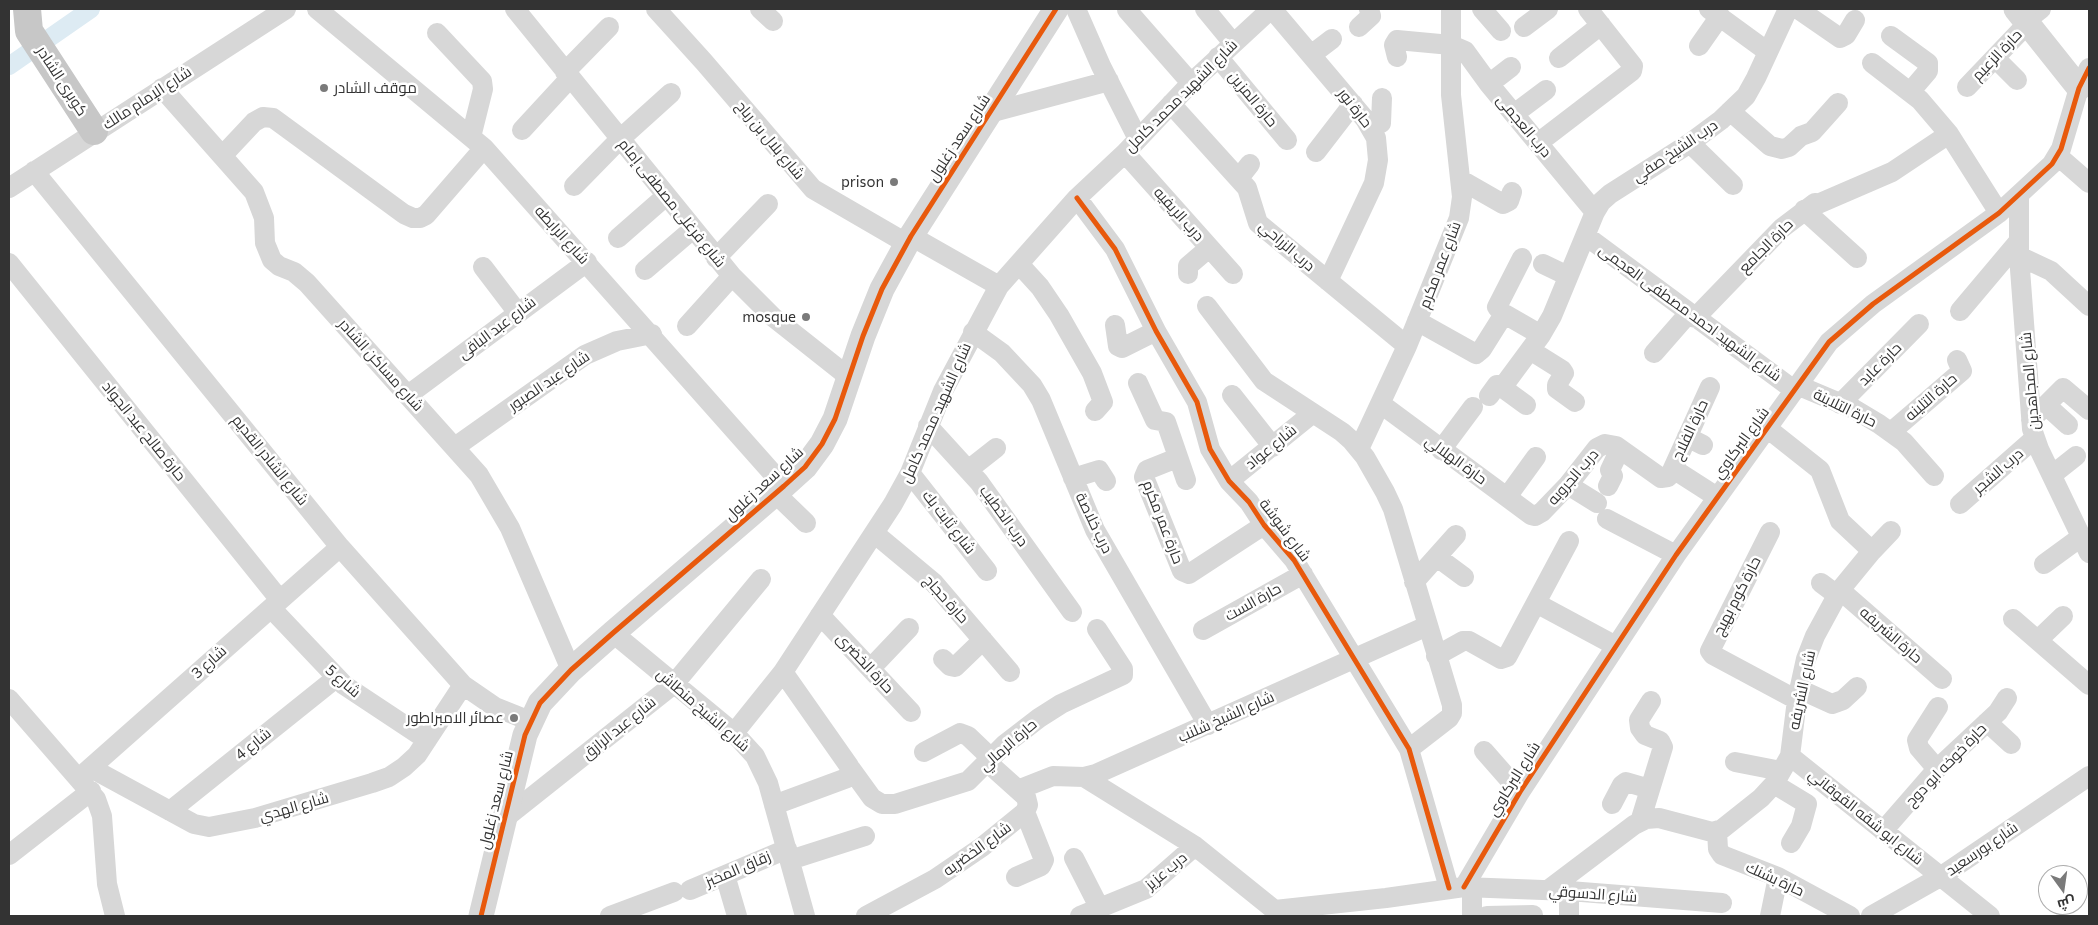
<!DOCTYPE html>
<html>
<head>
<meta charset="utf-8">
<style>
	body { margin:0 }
	#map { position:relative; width:2098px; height:925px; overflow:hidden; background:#fff; font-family:Commissioner,Cairo,sans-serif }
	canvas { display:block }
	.frame { position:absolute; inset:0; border:10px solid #333; pointer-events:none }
	.north { position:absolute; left:2038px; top:865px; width:50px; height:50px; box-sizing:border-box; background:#fff; border:1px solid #adadad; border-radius:50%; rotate:166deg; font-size:14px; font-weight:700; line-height:20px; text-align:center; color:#333 }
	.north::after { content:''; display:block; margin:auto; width:18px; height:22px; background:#7a7a7a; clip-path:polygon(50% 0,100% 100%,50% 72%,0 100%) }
</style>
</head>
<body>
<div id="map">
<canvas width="2098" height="925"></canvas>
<div class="frame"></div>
<div class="north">ش</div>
</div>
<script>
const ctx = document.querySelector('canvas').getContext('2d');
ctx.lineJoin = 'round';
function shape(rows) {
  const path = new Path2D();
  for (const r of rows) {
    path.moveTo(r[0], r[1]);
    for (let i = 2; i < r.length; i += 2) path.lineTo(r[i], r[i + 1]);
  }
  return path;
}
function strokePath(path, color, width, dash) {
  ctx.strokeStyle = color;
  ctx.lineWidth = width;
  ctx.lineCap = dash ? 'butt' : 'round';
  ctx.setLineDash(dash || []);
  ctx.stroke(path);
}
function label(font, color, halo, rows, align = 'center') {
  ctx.font = font + ' Commissioner,Cairo,sans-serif';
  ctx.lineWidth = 5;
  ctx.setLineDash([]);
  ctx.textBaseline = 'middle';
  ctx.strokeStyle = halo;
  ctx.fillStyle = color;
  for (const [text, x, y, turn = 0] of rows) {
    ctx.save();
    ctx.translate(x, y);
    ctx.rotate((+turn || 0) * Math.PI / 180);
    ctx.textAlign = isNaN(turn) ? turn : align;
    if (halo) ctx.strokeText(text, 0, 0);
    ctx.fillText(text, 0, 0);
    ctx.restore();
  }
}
strokePath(shape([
	[9,66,91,9]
]), '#ddebf3', 18);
strokePath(shape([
	[317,9,484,148,784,486],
	[515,9,732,276,773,317,850,378],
	[656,9,704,62,813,189,906,243],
	[760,9,773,21],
	[1076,9,1101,66,1138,139],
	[1205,9,1233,43],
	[1272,9,1365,119,1376,138,1378,160,1374,183,1328,281],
	[1482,9,1501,31],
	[1709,9,1768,52],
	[1798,9,1840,38,1846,35,1855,20],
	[1127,10,1191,83],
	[2027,20,2041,9],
	[1359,27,1371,16,1369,9],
	[1524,27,1548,9],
	[437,33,482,81,483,89,471,137],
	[1891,36,1928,63,1928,71,1910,92],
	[1699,46,1720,16],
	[1311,55,1332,39],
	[1218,57,1287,140],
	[1397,57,1394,45,1397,40,1451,45,1465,51,1489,84,1595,212],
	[1559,58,1601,25],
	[1995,58,2017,80],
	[1872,63,1920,100,1949,134,1999,213],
	[565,72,609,27],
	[1489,84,1511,67],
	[1967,87,2028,23],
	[162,88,254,192,264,218,265,243,272,260,279,266,294,272,307,283,479,475,510,528,571,670],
	[1171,104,1247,188,1258,223,1407,346],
	[1730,111,1770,146,1782,149,1789,147,1801,136,1812,132,1838,103],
	[989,113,1109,81],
	[1514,114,1546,90],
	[1372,128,1381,123,1382,98],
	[522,130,570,78],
	[1538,143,1632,71,1633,66,1588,9],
	[1690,143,1733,185],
	[1316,152,1353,104],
	[1125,153,1233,274],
	[223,155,254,122,263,117,273,118,404,214,413,218,420,218,426,215,484,148],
	[2058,156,2089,183],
	[34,171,340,547,463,685,495,707,530,721],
	[1239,178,1250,164],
	[1461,180,1503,204,1509,201,1512,192],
	[574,186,620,139,671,93],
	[9,188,286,9],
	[2019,197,2019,256,2032,429,2039,449,2089,553],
	[1077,198,1115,249,1156,331,1197,402,1210,449,1229,481,1249,502,1264,525,1294,560,1409,749,1449,888],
	[911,236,999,286],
	[1586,236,1794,390],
	[618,238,666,196],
	[2019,256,2051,271,2089,306],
	[716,258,768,204],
	[1522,258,1497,307,1501,312,1541,335],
	[1857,258,1804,210,1892,172,1949,134],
	[9,263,280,600],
	[1019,264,1040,287,1059,315,1092,373,1103,402,1095,411],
	[1543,264,1568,276],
	[483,267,518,313],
	[645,270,693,229],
	[1188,274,1188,266,1209,248],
	[1207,306,1264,381,1342,432,1351,440,1365,457,1385,492,1393,509,1452,705,1452,713,1449,718,1409,749],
	[1960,311,2019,241],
	[1695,318,1782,228,1815,203],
	[1417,321,1476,354,1482,349,1504,314],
	[1115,325,1118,346,1122,348,1156,331],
	[687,326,732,276],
	[973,332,1002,353,1032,385,1041,400,1095,530,1208,725],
	[1530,350,1562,370,1564,373,1557,385,1557,389,1575,402],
	[1654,353,1689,313],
	[1138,383,1155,420,1166,422,1186,480],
	[1797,385,1854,409,1879,424,1904,442,1934,476],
	[1500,386,1526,405],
	[408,395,587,262],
	[1232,395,1273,447],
	[1489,396,1497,385,1504,385,1541,335,1552,316,1595,212,1601,202,1610,194,1690,143,1721,120,1746,96,1756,78,1788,9],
	[1381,404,1531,515,1535,516,1542,512,1568,485,1597,448,1605,444,1616,446,1661,478,1668,477,1673,472,1678,472,1717,497],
	[1840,404,1919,324],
	[2046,405,2068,425],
	[2031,420,2063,388,2089,410],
	[928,426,979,482,1072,612],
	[1767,428,1820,470,1840,521,1872,551],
	[1891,432,1962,371,1957,360],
	[1687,437,1703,445],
	[455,447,585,355,617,341,652,334],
	[1359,449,1407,346,1459,218,1462,197,1451,95,1451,9],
	[1441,450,1473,407],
	[1177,458,1147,470,1144,477,1182,571,1189,574,1192,572,1264,525],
	[968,470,996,448],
	[910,473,987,571],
	[1671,473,1710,387],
	[2052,475,2076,456],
	[1073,478,1099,470,1106,481],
	[1229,481,1313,413],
	[1568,485,1597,503],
	[1608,486,1613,476,1610,470,1620,449],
	[776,494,806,523],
	[1507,497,1536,457],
	[1960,504,2035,438],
	[1607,519,1676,555],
	[1770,532,1710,651,1713,655,1797,700],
	[874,533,934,583,1010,672],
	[1437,557,1464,577],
	[2044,564,2081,537],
	[1414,582,1456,535],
	[1821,583,1837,595],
	[1840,590,1942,679],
	[1536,603,1616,646],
	[271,608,344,685,427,740],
	[820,615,911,712],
	[2013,619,2089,685],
	[1203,630,1303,574],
	[613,633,734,733,755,756,768,783,805,916],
	[2038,640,2063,616],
	[1436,656,1463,641,1469,641,1501,659,1507,657,1569,541],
	[943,659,950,666,955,667,983,640],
	[871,668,909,628],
	[1799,689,1832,704,1843,700,1857,687],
	[9,699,96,799,102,816,107,884,115,916],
	[1987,722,2011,744],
	[734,733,783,672,893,504,910,473,943,391,999,286,1077,198,1125,153,1191,83,1271,9],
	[1484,751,1520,792],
	[924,752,960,733,968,736,991,758],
	[1790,756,1990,916],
	[1735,762,1781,771],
	[91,768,194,824,209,827,255,818,372,783,389,777,404,767,417,755,463,685],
	[851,769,872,798,882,804,895,804,968,781,1004,745,1039,718,1061,704,1123,675,1123,669,1097,629],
	[1937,769,1919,748,1917,740,1938,707],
	[1084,777,1195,846,1282,916],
	[79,778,340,547],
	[1774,784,1807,804,1801,826,1791,843],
	[1020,789,1053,776,1084,777,1096,774,1427,626],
	[1612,804,1622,785,1626,782,1650,789],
	[774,805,847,778,852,773,849,766,783,672],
	[170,811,336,678],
	[504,819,674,684,761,579],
	[1640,822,1663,747,1660,741,1645,735,1640,728,1639,720,1651,701],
	[1717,831,1718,849,1722,855,1778,877,1850,916],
	[1883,831,1937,769,1998,712,2007,698],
	[9,855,91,791],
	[1074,858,1099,907],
	[790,860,865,836],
	[725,875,737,916],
	[1016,877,1041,866,1044,860,1025,812],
	[1464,887,1520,792,1676,555,1829,342,1873,304,1999,213,2052,164,2061,149,2079,88,2089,68],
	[1472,887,1472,916],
	[690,890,787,849],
	[1548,890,1634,825,1646,819,1659,818,1712,832,1722,829,1761,798,1774,784,1790,756,1797,700,1806,659,1815,636,1840,590,1872,551,1891,531],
	[1275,910,1386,898,1464,887,1569,891,1722,903],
	[610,916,674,892],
	[866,916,935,879,982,847,1025,812,1028,805,1026,797,987,762],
	[1080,916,1146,889,1195,846],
	[1487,916,1533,915],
	[1569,916,1569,891],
	[1770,916,1778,877],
	[1871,916,1940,877,2089,776]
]), '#d7d7d7', 20);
strokePath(shape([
	[2016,9,2079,88],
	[481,916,525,735,540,703,571,670,613,633,784,486,805,467,822,444,835,419,863,336,882,289,911,236,1056,9]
]), '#d7d7d7', 25);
strokePath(shape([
	[27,9,29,31,94,131]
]), '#c7c7c7', 28);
strokePath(shape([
	[1077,198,1115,249,1156,331,1197,402,1210,449,1229,481,1249,502,1264,525,1294,560,1409,749,1449,888],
	[1464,887,1520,792,1676,555,1829,342,1873,304,1999,213,2052,164,2061,149,2079,88,2089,68],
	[481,916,525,735,540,703,571,670,613,633,784,486,805,467,822,444,835,419,863,336,882,289,911,236,1056,9]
]), '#e8590c', 5);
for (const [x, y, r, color] of [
	[324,88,5,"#7a7a7a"],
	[894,182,5,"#7a7a7a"],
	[806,317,5,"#7a7a7a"],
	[514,718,5,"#7a7a7a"]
]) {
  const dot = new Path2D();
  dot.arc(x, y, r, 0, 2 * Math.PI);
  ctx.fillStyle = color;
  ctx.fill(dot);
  strokePath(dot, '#fff', 2);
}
label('15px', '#333', '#fff', [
	["حارة الزعيم",1997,55,-46],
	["كوبرى الشادر",62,81,57],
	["شارع الشهيد محمد كامل",1181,96,-45],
	["شارع الإمام مالك",147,98,-33],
	["حارة المزين",1253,99,50],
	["حارة نور",1355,108,52],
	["درب العجمى",1524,126,50],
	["شارع سعد زغلول",959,138,-57],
	["شارع بلال بن رباح",770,140,50],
	["درب الشيخ صفي",1675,151,-34],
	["شارع فرغلى مصطفى إمام",672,203,51],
	["درب الريفيه",1179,214,48],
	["شارع الرابطه",562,235,48],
	["درب الزراحي",1287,246,41],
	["حارة الجامع",1766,246,-45],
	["شارع عمر مكرم",1440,265,-69],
	["شارع الشهيد احمد مصطفى العجمى",1690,313,36],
	["شارع عبد الباقى",497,328,-37],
	["حارة عايد",1880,364,-45],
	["شارع مساكن الشادر",381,365,48],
	["شارع عبد الصبور",549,381,-34],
	["شارع المجاهدين",2030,381,-95],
	["حارة التلينه",1931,397,-41],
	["حارة التلاينة",1845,408,26],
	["شارع الشهيد محمد كامل",936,413,-66],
	["حارة الفلاح",1690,430,-65],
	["حارة صالح عبد الجواد",144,431,51],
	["شارع البركاوي",1741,443,-54],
	["شارع عواد",1271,447,-39],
	["شارع الشادر القديم",270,460,51],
	["حارة الهلالي",1456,460,36],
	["درب الشجر",1998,471,-41],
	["درب الجروبه",1573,477,-49],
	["شارع سعد زغلول",764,484,-43],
	["درب الخطيب",1004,516,54],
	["شارع ثابت بك",949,522,52],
	["حارة عمر مكرم",1163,522,69],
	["درب خلاصة",1094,523,64],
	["شارع شوشة",1285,530,53],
	["حارة كوم بهيج",1737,596,-63],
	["حارة حجاج",946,599,48],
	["حارة الست",1253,602,-29],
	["حارة الشريفه",1891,635,41],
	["شارع 3",209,662,-42],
	["حارة الخضرى",865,663,47],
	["شارع 5",343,681,41],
	["شارع الشريفه",1802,690,-78],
	["شارع الشيخ منطاش",703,710,41],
	["شارع الشيخ شلنب",1226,717,-24],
	["شارع عبد الرازق",619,728,-39],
	["شارع 4",253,744,-39],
	["حارة الرمالي",1008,745,-41],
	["حارة خوخه ابو دوح",1946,765,-46],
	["شارع البركاوي",1514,779,-58],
	["شارع سعد زغلول",496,800,-76],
	["شارع الهدي",294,807,-16],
	["شارع ابو شقه القوقاني",1866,817,39],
	["شارع الخضريه",977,849,-36],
	["شارع بورسعيد",1982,849,-34],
	["زقاق المخبز",738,869,-23],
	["درب عزيز",1166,871,-40],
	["حارة بشنك",1775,879,25],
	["شارع الدسوقي",1593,894,4]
]);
label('15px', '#333', '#fff', [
	["موقف الشادر",334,88,"left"],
	["prison",884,182],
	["mosque",796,317],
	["عصائر الامبراطور",504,718]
], 'right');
</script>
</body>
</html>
